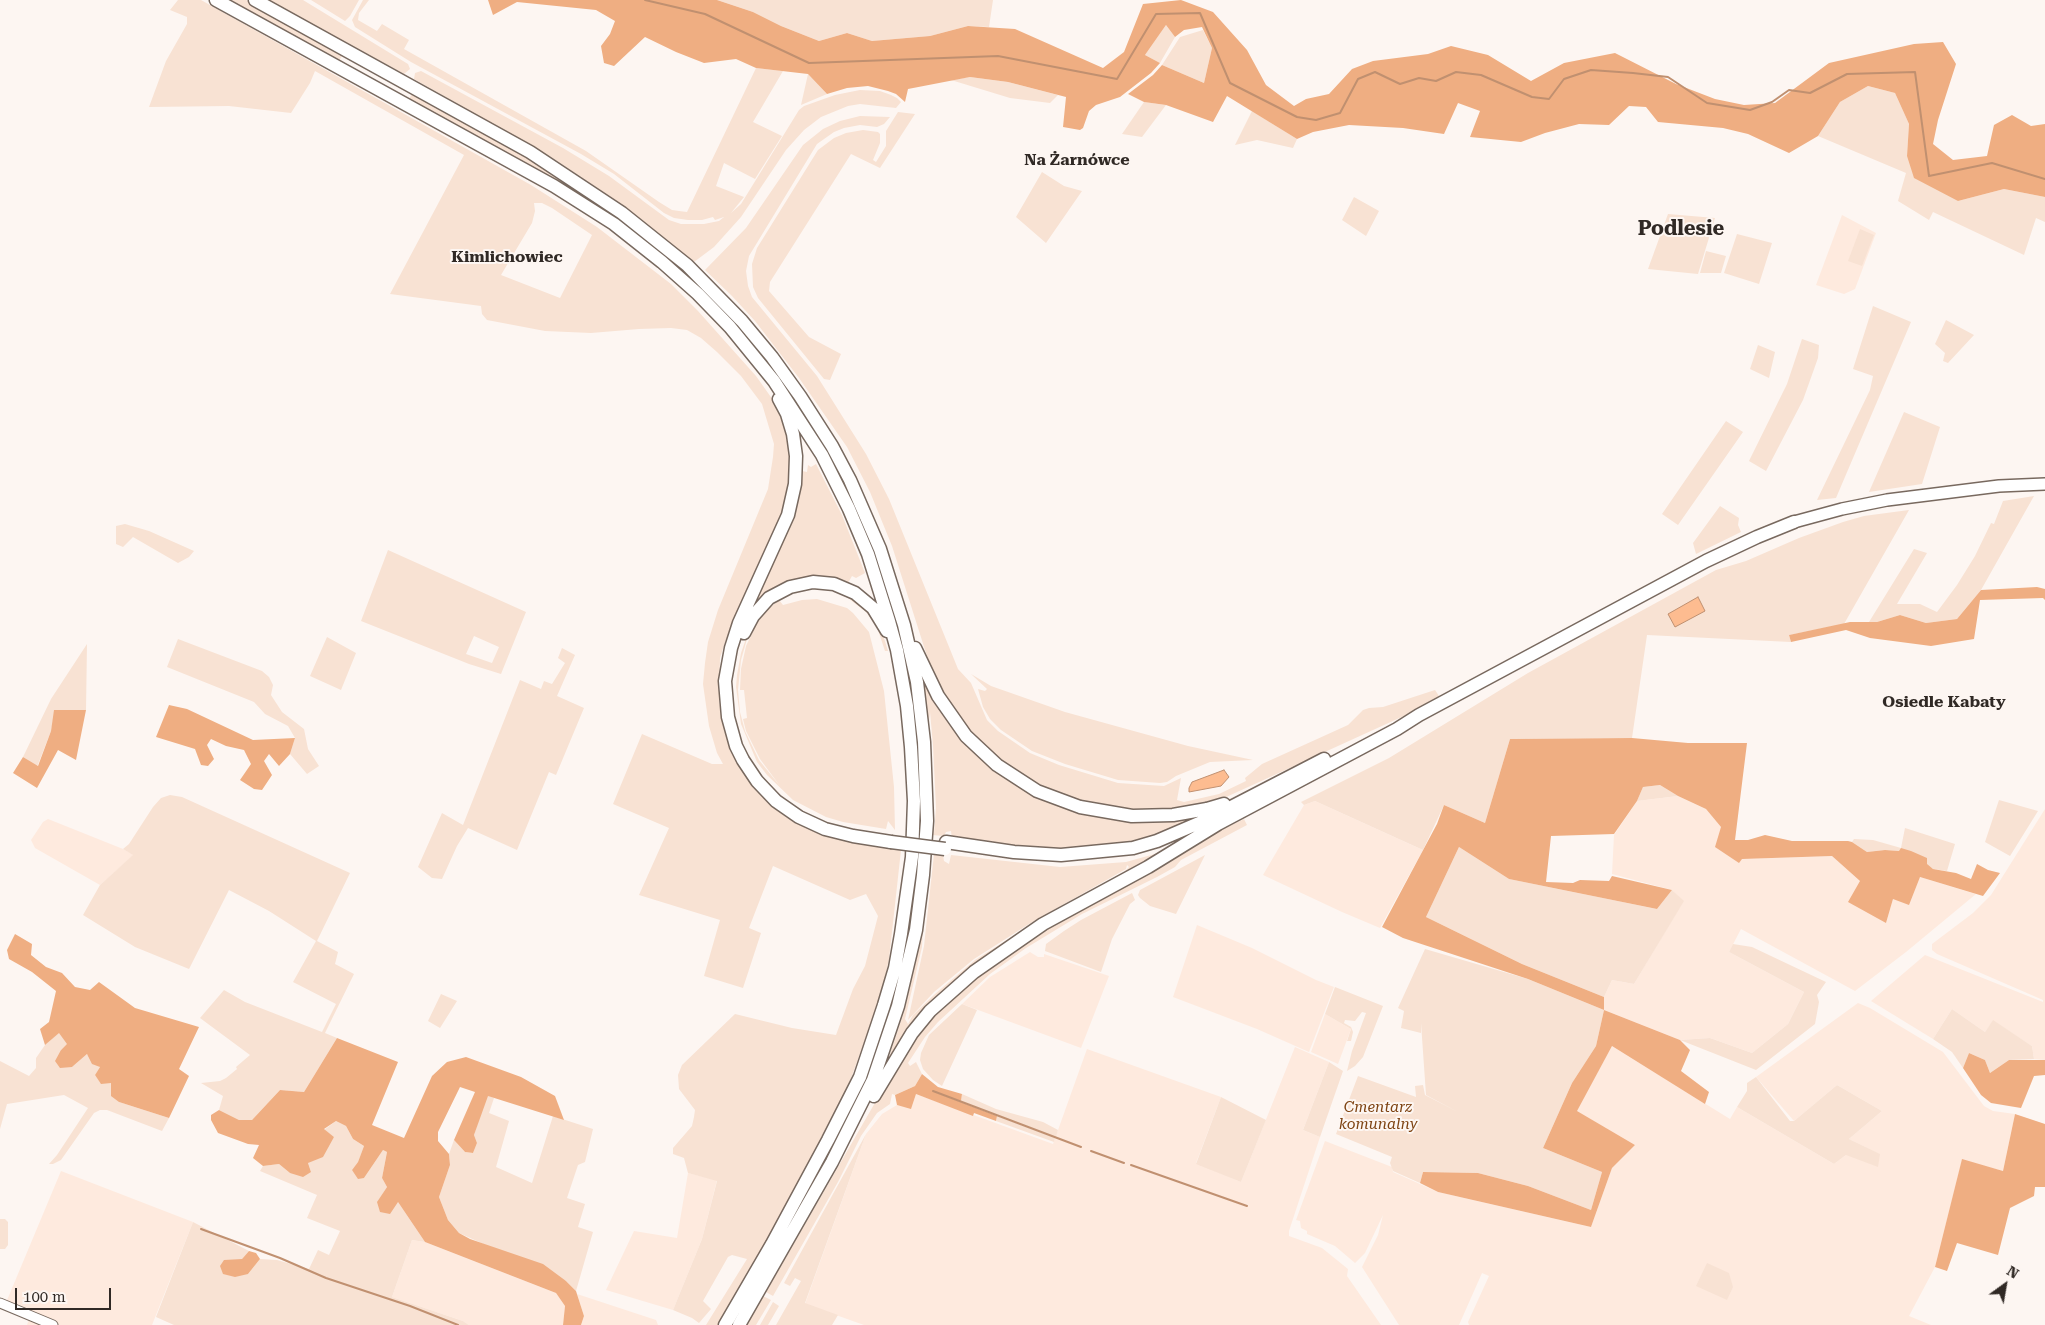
<!DOCTYPE html>
<html>
<head>
<meta charset="utf-8">
<style>
	body { margin:0 }
	#map { position:relative; width:2045px; height:1325px; overflow:hidden; background:#fdf6f2; font-family:"Roboto Serif",serif }
	canvas { display:block }
	.north { position:absolute; left:1980px; top:1260px; width:50px; height:50px; -webkit-text-stroke:4px #fdf6f2; paint-order:stroke; rotate:32deg; font-size:14px; font-weight:700; line-height:20px; text-align:center; color:#302925 }
	.north::after { content:''; display:block; margin:auto; width:18px; height:22px; background:#302925; clip-path:polygon(50% 0,100% 100%,50% 72%,0 100%) }
	.scale { position:absolute; left:15px; top:1288px; width:96px; height:22px; box-sizing:border-box; border:2px solid #302925; border-top:0; padding-left:6px; font-size:15px; line-height:18px; white-space:nowrap; color:#302925; -webkit-text-stroke:4px #fdf6f2; paint-order:stroke }
</style>
</head>
<body>
<div id="map">
<canvas width="2045" height="1325"></canvas>
<div class="north">N</div>
<div class="scale">100 m</div>
</div>
<script>
const ctx = document.querySelector('canvas').getContext('2d');
ctx.lineJoin = 'round';
function fillPath(path, color) {
  ctx.fillStyle = color;
  ctx.fill(path, 'evenodd');
}
function shape(rows) {
  const path = new Path2D();
  for (const r of rows) {
    path.moveTo(r[0], r[1]);
    for (let i = 2; i < r.length; i += 2) path.lineTo(r[i], r[i + 1]);
  }
  return path;
}
function strokePath(path, color, width, dash) {
  ctx.strokeStyle = color;
  ctx.lineWidth = width;
  ctx.lineCap = dash ? 'butt' : 'round';
  ctx.setLineDash(dash || []);
  ctx.stroke(path);
}
function label(font, color, halo, rows, align = 'center') {
  ctx.font = font + ' "Roboto Serif",serif';
  ctx.lineWidth = 4;
  ctx.setLineDash([]);
  ctx.textBaseline = 'middle';
  ctx.strokeStyle = halo;
  ctx.fillStyle = color;
  for (const [text, x, y, turn = 0] of rows) {
    ctx.save();
    ctx.translate(x, y);
    ctx.rotate((+turn || 0) * Math.PI / 180);
    ctx.textAlign = isNaN(turn) ? turn : align;
    if (halo) ctx.strokeText(text, 0, 0);
    ctx.fillText(text, 0, 0);
    ctx.restore();
  }
}
fillPath(shape([
	[1842,215,1876,233,1855,289,1844,294,1816,285],
	[1678,796,1706,809,1721,827,1742,859,1832,856,1860,881,1886,923,1893,899,1920,877,1976,894,1906,952,1855,991,1741,929,1729,952,1804,992,1788,1024,1752,1053,1710,1038,1680,1040,1604,1010,1604,997,1612,980,1634,984,1683,901,1672,890,1612,874,1614,835,1637,801],
	[1315,801,1423,850,1380,928,1342,912,1263,875,1304,805],
	[2045,809,2045,1060,2034,1059,2032,1046,1993,1021,1985,1032,1952,1009,1933,1039,1871,1001,1925,955,2043,1002,2043,1000,1937,954,1932,950,1932,944,1973,913,1991,895],
	[48,819,123,849,134,855,100,885,35,848,31,840,43,822],
	[1197,925,1252,948,1316,980,1334,987,1309,1052,1257,1029,1173,997],
	[1030,952,1038,957,1044,957,1044,954,1109,976,1081,1048,962,1004,990,977],
	[1858,1003,1870,1008,1943,1052,1984,1106,1993,1111,2015,1114,2003,1171,1962,1160,1935,1267,1909,1316,1931,1325,1469,1325,1468,1322,1489,1276,1482,1273,1459,1325,1399,1325,1362,1267,1378,1235,1383,1215,1365,1253,1355,1263,1335,1246,1307,1234,1307,1231,1301,1228,1300,1221,1296,1220,1325,1141,1392,1167,1393,1172,1438,1192,1591,1227,1612,1168,1635,1145,1576,1111,1612,1046,1730,1119,1737,1107,1834,1164,1846,1155,1879,1154,1849,1139,1882,1111,1837,1085,1794,1121,1756,1077],
	[1325,1014,1351,1029,1338,1064,1311,1052],
	[1295,1047,1329,1062,1303,1130,1320,1137,1289,1231,1289,1236,1322,1248,1348,1269,1347,1276,1381,1325,864,1325,805,1304,866,1134,882,1114,897,1105,911,1108,916,1094,1053,1144,1087,1049,1221,1097,1196,1163,1241,1182],
	[61,1171,193,1222,152,1325,27,1325,30,1316,5,1305],
	[688,1173,717,1180,702,1239,673,1310,606,1290,634,1231,677,1238],
	[412,1240,425,1242,556,1293,565,1306,563,1325,469,1325,463,1321,392,1297],
	[577,1294,656,1320,658,1325,581,1325,584,1316]
]), '#feeade');
fillPath(shape([
	[178,0,201,0,531,185,597,227,671,284,698,311,756,376,773,400,783,422,789,446,791,480,784,513,725,642,720,658,719,699,722,719,730,748,741,770,757,789,782,812,879,845,901,850,889,959,881,996,846,1092,796,1189,719,1325,706,1325,747,1259,732,1255,728,1257,703,1301,711,1309,699,1323,692,1318,673,1310,702,1239,717,1181,688,1173,684,1158,673,1154,673,1148,692,1126,694,1117,695,1110,679,1089,678,1075,682,1065,735,1014,792,1028,836,1035,853,989,865,966,878,916,866,894,850,900,773,866,749,928,761,933,743,988,704,976,720,920,639,895,669,828,613,804,642,734,712,764,723,764,717,753,709,726,703,684,705,663,708,642,718,610,768,489,773,457,774,444,762,404,741,376,717,352,701,338,687,330,671,328,639,329,591,333,545,331,487,320,482,314,481,306,390,294,464,155,315,71,310,83,291,113,229,106,149,107,166,61,187,24,187,17,170,10],
	[534,203,542,203,552,208,592,235,560,298,501,275,532,223,535,211],
	[224,0,246,0,343,54,339,61],
	[267,0,303,0,408,64,410,69,404,74],
	[311,0,359,0,350,16,345,21],
	[363,0,369,0,359,13,358,20,377,31,382,24,409,40,404,49,586,151,659,202,672,210,679,211,687,212,756,68,783,71,753,122,782,136,755,179,724,163,716,186,744,197,731,213,741,204,799,110,804,106,835,95,860,90,880,91,891,95,897,98,901,102,896,108,860,104,848,106,821,117,804,130,786,150,741,217,714,247,694,262,628,209,557,161,414,79,415,73,421,71,563,148,609,176,669,220,681,224,704,224,719,221,724,217,715,220,713,217,702,220,688,220,674,218,664,213,614,174,581,154,411,62,355,27,352,20],
	[717,0,993,0,989,27,968,26,930,36,872,41,847,33,819,41,781,26,753,12],
	[1166,25,1175,37,1160,63,1145,55],
	[1203,30,1212,48,1204,83,1162,65,1180,37],
	[808,74,827,94,801,105],
	[970,77,1008,82,1058,95,1050,103,1010,98,951,80],
	[1868,86,1895,93,1909,124,1907,156,1958,201,2004,189,2045,197,2045,222,2036,218,2024,255,1933,212,1929,220,1898,201,1906,173,1818,136,1840,102],
	[413,92,487,132,603,205,681,266,760,349,816,427,864,520,902,636,917,716,922,833,917,833,907,679,828,457,688,278,409,99],
	[1144,102,1166,105,1142,137,1122,134],
	[1252,111,1297,139,1293,148,1257,140,1235,145],
	[898,112,915,114,880,168,851,154,770,282,769,291,809,337,841,354,830,380,824,379,758,298,753,287,752,264,757,248,818,150,834,138,846,133,863,130,878,132,880,134,880,143,873,160,876,162,886,146,886,131],
	[860,116,890,117,884,124,877,127,860,125,844,128,834,132,817,144,749,256,746,271,748,286,752,297,817,376,866,454,889,499,958,669,971,683,987,720,998,731,1030,753,1059,765,1118,783,1164,786,1181,778,1177,800,1184,802,1219,794,1246,781,1245,778,1262,764,1348,725,1363,710,1369,708,1383,707,1435,690,1441,699,1224,798,1187,809,1140,811,1099,806,1044,789,984,749,957,718,941,692,926,653,892,546,870,492,847,447,799,378,755,321,732,296,705,270,746,228,803,145,823,129,840,121],
	[1042,172,1064,186,1082,191,1046,243,1016,217],
	[1354,197,1379,211,1366,236,1342,220],
	[1668,214,1715,218,1698,274,1648,269],
	[1860,229,1874,235,1862,266,1848,261],
	[1737,234,1772,243,1759,284,1724,273],
	[1706,251,1726,256,1721,273,1700,273],
	[1873,306,1911,322,1836,498,1817,500,1870,390,1873,376,1853,369],
	[1946,320,1974,335,1948,363,1943,361,1945,353,1935,344],
	[1802,339,1819,345,1818,358,1803,400,1766,471,1749,461,1787,384],
	[1758,345,1775,352,1769,378,1750,369],
	[1904,412,1940,427,1922,484,1869,492],
	[1726,421,1743,432,1678,525,1662,514],
	[816,464,842,515,865,573,856,578,852,576,848,583,839,579,809,577,779,585,767,593,736,641,800,485,802,471,807,472,808,465,811,467],
	[2034,496,1981,590,1957,619,1926,623,1900,615,1877,622,1869,622,1914,549,1927,553,1897,604,1920,604,1937,612,1957,585,1975,556,1991,523,1994,524,2003,501],
	[1720,506,1739,518,1738,525,1741,532,1696,554,1693,543],
	[1909,510,1844,624,1789,635,1791,642,1647,635,1632,738,1510,739,1485,823,1444,805,1423,850,1315,801,1304,805,1301,802,1389,758,1528,673,1716,570,1746,561,1799,538,1843,522,1864,516],
	[125,524,149,531,194,551,189,557,178,563,133,537,123,547,116,544,116,526],
	[388,550,526,612,501,674,469,664,361,621],
	[474,636,499,647,492,663,466,654],
	[830,587,859,600,880,625,888,651,885,651,877,627,866,612,840,592,813,588,797,591,778,599,767,609,753,626,747,639,741,660,738,690,740,712,745,731,759,760,780,786,760,759,746,731,743,719,747,718,744,690,740,690,741,669,746,646,758,621,767,610,779,600,783,605,802,600,817,599,847,608,853,613,869,632,884,691,894,787,895,830,888,821,886,829,843,822,826,817,793,800,767,775,757,762,741,724,736,687,737,675,741,653,749,630,767,605,796,589],
	[327,637,356,653,341,690,310,676],
	[178,639,262,671,269,677,273,685,271,695,282,712,304,729,308,749,319,766,307,774,290,754,295,738,288,726,265,714,254,702,167,667],
	[87,644,86,710,55,711,51,731,37,767,23,757,51,699],
	[562,648,575,655,557,696,584,708,556,775,549,772,517,850,468,828,457,846,442,879,432,878,418,867,442,813,463,825,520,680,541,689,544,681,552,684,565,663,558,658],
	[920,667,974,748,1083,811,1214,810,1143,841,1065,852,952,839,951,831,946,832,944,836,932,835,933,797,934,834,936,808,933,745,930,712,929,723],
	[971,674,991,686,1065,712,1188,746,1253,760,1210,762,1176,776,1167,782,1160,783,1118,780,1065,764,1032,751,1001,730,990,719,983,707,978,689,985,691,987,689],
	[1660,785,1678,796,1637,801,1643,787],
	[170,795,182,797,350,873,317,941,338,952,335,964,354,974,325,1033,337,1038,304,1092,280,1090,252,1120,239,1120,219,1110,223,1096,201,1083,220,1081,226,1078,237,1069,236,1067,250,1055,200,1018,224,990,245,1002,322,1032,336,1004,293,982,316,941,269,911,229,890,189,969,135,947,83,915,100,885,133,855,123,849,129,844,153,807,161,798],
	[1999,800,2038,811,2010,856,1985,842],
	[1244,819,1247,825,1181,860,1175,867,1157,877,1082,914,1026,948,990,974,938,1022,925,1037,908,1063,910,1066,916,1062,922,1074,915,1086,895,1095,892,1094,890,1104,877,1113,861,1136,838,1182,773,1296,766,1292,914,1035,956,990,1050,925,1051,927,1209,836],
	[1905,828,1955,844,1947,871,1933,869,1899,851,1885,850,1867,852,1852,842,1854,839,1873,840,1901,848],
	[1459,847,1509,879,1657,909,1672,890,1684,901,1634,984,1612,980,1604,997,1522,964,1426,917],
	[1162,852,1015,937,963,974,886,1066,904,1012,923,929,922,947,905,1019,908,1024,913,1015,935,994,975,960,1029,926,1124,872,1129,867,1127,865,1126,869,1029,924,974,959,934,992,908,1020,924,946,934,854,943,855,944,861,949,864,951,855,1060,867,1126,862],
	[1205,855,1176,914,1150,906,1140,898,1138,895,1140,890],
	[1132,893,1135,900,1130,904,1112,939,1101,972,1045,951,1046,944,1064,931,1081,920],
	[1733,944,1752,947,1826,982,1817,995,1819,1002,1815,1024,1756,1070,1680,1040,1710,1038,1752,1053,1788,1024,1804,992,1729,952],
	[1425,949,1528,979,1604,1010,1596,1046,1572,1083,1543,1148,1602,1172,1591,1210,1528,1186,1478,1173,1423,1172,1420,1183,1393,1171,1390,1163,1392,1157,1336,1134,1358,1076,1416,1097,1415,1086,1423,1085,1425,1095,1458,1112,1426,1095,1421,1023,1421,1033,1401,1028,1404,1011,1398,1008],
	[1335,987,1383,1006,1363,1057,1355,1066,1347,1071,1352,1051,1366,1013,1362,1012,1355,1021,1345,1020,1344,1023,1351,1027,1353,1032,1351,1041,1347,1041,1351,1029,1325,1014],
	[441,994,457,1001,440,1028,428,1021],
	[962,1004,977,1010,942,1086,933,1080,923,1069,920,1060,921,1053,929,1035],
	[1952,1009,1985,1032,1993,1020,2032,1046,2034,1059,2009,1060,1990,1073,1985,1060,1969,1053,1963,1068,1952,1052,1933,1039],
	[59,1032,68,1044,61,1050,72,1067,87,1054,100,1067,95,1075,101,1083,111,1083,119,1102,169,1118,162,1131,107,1110,100,1110,94,1113,61,1160,53,1164,49,1164,57,1155,88,1108,64,1095,7,1104,0,1129,0,1061,29,1076,36,1068,36,1058,45,1045],
	[1329,1062,1343,1071,1320,1137,1303,1130],
	[1756,1077,1790,1121,1794,1121,1837,1085,1882,1111,1849,1139,1880,1154,1878,1167,1846,1155,1834,1164,1737,1107,1747,1091,1747,1083],
	[962,1094,996,1109,1043,1122,1058,1130,1056,1137,961,1101],
	[487,1095,494,1098,489,1113,509,1121,496,1167,532,1183,553,1116,593,1129,585,1162,578,1165,567,1198,585,1204,578,1227,593,1232,576,1291,566,1281,459,1233,448,1220,439,1197,450,1165,449,1154,454,1140,465,1152,473,1153,477,1143,474,1135],
	[1221,1097,1266,1120,1241,1182,1196,1164],
	[997,1116,1055,1138,1054,1142,996,1121],
	[336,1121,346,1126,353,1139,364,1146,358,1162,352,1170,364,1178,383,1150,387,1152,382,1178,387,1187,378,1201,398,1202,425,1242,412,1240,392,1297,463,1321,469,1325,174,1325,156,1317,193,1222,249,1251,242,1259,248,1274,260,1259,277,1260,309,1269,318,1250,329,1255,340,1231,307,1218,317,1195,260,1171,263,1166,279,1164,290,1173,311,1172,308,1163,334,1137,324,1130],
	[866,1134,805,1303,838,1315,832,1325,776,1325,801,1281,795,1278,790,1286,784,1283],
	[0,1219,5,1219,8,1222,8,1245,5,1249,0,1249],
	[1707,1263,1729,1273,1733,1287,1727,1300,1696,1286],
	[763,1296,771,1300,756,1325,745,1325],
	[773,1302,779,1306,768,1325,760,1325]
]), '#f8e2d3');
fillPath(shape([
	[488,0,717,0,753,12,781,26,819,41,847,33,872,41,930,36,968,26,1015,29,1103,68,1124,52,1143,4,1181,0,1213,12,1247,50,1266,85,1294,106,1306,99,1329,94,1352,69,1373,61,1428,54,1451,46,1488,55,1531,81,1564,63,1615,53,1676,84,1715,99,1744,105,1775,103,1829,63,1914,44,1943,42,1956,64,1938,120,1933,144,1953,160,1987,156,1994,125,2012,115,2031,126,2045,124,2045,197,2004,189,1958,201,1914,178,1907,156,1909,124,1895,93,1868,86,1840,102,1818,136,1789,153,1748,134,1723,128,1658,122,1646,107,1629,106,1609,125,1579,124,1545,133,1521,142,1470,137,1480,111,1458,103,1444,134,1403,128,1349,125,1313,132,1297,139,1227,96,1213,122,1166,105,1144,102,1128,94,1153,75,1162,65,1204,83,1212,48,1202,27,1184,30,1175,37,1166,25,1145,55,1160,63,1151,73,1120,97,1096,105,1089,111,1083,128,1080,130,1063,127,1066,97,1008,82,970,77,908,89,905,102,896,94,888,91,868,86,847,88,827,94,808,74,756,68,736,59,704,63,676,52,645,37,614,66,604,63,601,46,610,34,615,21,596,10,517,2,493,15],
	[2037,587,2045,589,2045,600,2043,598,1980,600,1974,639,1931,646,1870,638,1846,630,1791,642,1789,635,1850,622,1877,622,1900,615,1926,623,1957,619,1981,590],
	[169,705,187,709,253,740,295,738,290,754,279,766,269,754,264,761,272,775,262,790,254,789,240,780,251,764,244,750,226,746,211,739,207,745,214,759,208,766,201,765,195,749,156,737],
	[54,710,86,710,76,760,58,750,37,788,13,773,23,757,38,766,51,731],
	[1632,738,1688,743,1747,743,1735,840,1748,840,1765,835,1792,841,1848,841,1852,842,1867,852,1885,850,1899,851,1901,848,1911,851,1927,858,1927,864,1933,869,1956,873,1971,879,1977,864,1988,870,2000,873,1983,896,1920,877,1909,905,1893,899,1886,923,1848,902,1860,881,1832,856,1742,859,1739,863,1715,847,1721,827,1706,809,1678,796,1660,785,1643,787,1637,801,1614,834,1551,836,1546,882,1573,883,1580,880,1609,881,1612,876,1672,890,1657,909,1509,879,1459,847,1426,917,1522,964,1604,997,1604,1010,1680,1040,1690,1050,1681,1071,1709,1092,1705,1104,1612,1046,1577,1111,1635,1145,1612,1168,1591,1227,1438,1192,1420,1183,1423,1172,1478,1173,1528,1186,1591,1210,1602,1172,1543,1148,1572,1083,1596,1046,1604,1010,1528,979,1403,938,1382,927,1437,824,1444,805,1485,823,1510,739],
	[15,934,32,944,31,955,46,967,62,973,75,987,90,990,99,982,135,1008,199,1027,179,1069,189,1076,169,1118,119,1102,111,1096,111,1083,101,1084,95,1075,100,1067,92,1064,87,1054,72,1067,60,1068,55,1061,61,1050,67,1044,59,1033,45,1045,40,1029,49,1022,56,991,32,972,9,959,7,950],
	[337,1038,398,1062,372,1125,404,1138,432,1076,447,1062,466,1057,521,1077,555,1096,564,1120,488,1096,474,1135,477,1143,473,1153,465,1152,454,1140,475,1092,460,1087,438,1132,438,1141,449,1154,450,1165,439,1197,448,1220,459,1233,470,1239,543,1264,566,1281,576,1291,584,1316,581,1325,563,1325,565,1306,556,1293,425,1242,398,1202,390,1214,380,1212,377,1202,387,1187,382,1178,387,1152,383,1150,364,1178,358,1179,352,1170,358,1162,364,1146,353,1139,346,1126,336,1121,324,1129,334,1137,323,1157,308,1163,311,1172,303,1177,290,1173,279,1164,263,1166,253,1158,259,1145,248,1144,218,1133,211,1120,211,1115,219,1110,239,1120,252,1120,280,1090,304,1092],
	[1969,1053,1985,1060,1990,1073,2009,1060,2045,1060,2045,1075,2034,1076,2021,1108,1991,1103,1981,1095,1963,1068],
	[922,1074,938,1087,962,1094,961,1101,932,1091,997,1116,996,1121,974,1113,973,1116,916,1094,911,1109,897,1105,895,1095,915,1086],
	[2015,1114,2045,1124,2045,1187,2035,1187,2034,1196,2010,1208,1998,1255,1957,1243,1947,1271,1935,1267,1962,1159,2003,1171],
	[249,1251,256,1253,260,1259,248,1274,235,1277,223,1274,220,1266,224,1260,242,1259]
]), '#efae82');
const water = shape([
	[1698,597,1705,611,1675,627,1668,614,1698,597],
	[1224,770,1229,777,1221,786,1189,792,1189,788,1192,782,1224,770]
]);
fillPath(water, '#fdbc90');
strokePath(water, '#c09070', 1);
strokePath(shape([
	[645,0,705,14,809,63,998,56,1117,79,1156,14,1200,13,1230,83,1297,117,1316,120,1340,113,1358,79,1375,72,1400,84,1419,78,1436,81,1456,72,1481,75,1532,97,1549,99,1564,79,1591,70,1633,73,1668,77,1707,103,1750,110,1772,102,1789,90,1810,93,1847,74,1915,72,1929,176,1992,163,2045,179],
	[933,1091,1081,1147],
	[1091,1151,1124,1163],
	[1131,1165,1247,1206],
	[201,1229,280,1258,326,1278,410,1306,458,1325]
]), '#c09070', 2);
const minor = shape([
	[0,1303,53,1325]
]);
const major = shape([
	[1794,522,1842,509,1887,500,1999,486,2045,484]
]);
const highway = shape([
	[216,0,554,186,614,224,662,262,698,294,730,327,774,381,822,455,849,509,868,554,889,621,897,650,907,706,911,747,914,801,912,857,901,934,895,968,884,1005,860,1077,828,1140,772,1244,725,1325],
	[255,0,530,152,622,213,687,265,742,321,772,357,800,396,832,446,850,480,880,549,904,625,917,682,924,742,927,821,923,875,916,930,898,1006,873,1080,832,1162,739,1325],
	[779,399,787,414,793,434,796,456,795,484,788,515,739,623,731,648,725,681,728,717,736,746,743,760,757,781,776,801,799,817,825,829,853,836,891,842],
	[744,633,753,616,769,598,790,587,813,582,834,584,855,593,873,608,887,631],
	[915,648,938,696,966,736,997,765,1037,791,1080,807,1132,816,1173,815,1207,809,1224,804],
	[946,842,1014,852,1061,855,1133,848,1157,841,1206,820,1324,759],
	[874,1096,912,1033,930,1011,974,972,1043,924,1148,867,1218,824,1397,729,1419,715,1706,561,1757,537,1794,522]
]);
strokePath(minor, '#78695f', 11);
strokePath(major, '#78695f', 14);
strokePath(highway, '#78695f', 15);
strokePath(minor, '#fff', 9);
strokePath(major, '#fff', 11);
strokePath(highway, '#fff', 12);
const highwayBridge = shape([
	[891,842,945,849]
]);
strokePath(highwayBridge, '#78695f', 15, []);
strokePath(highwayBridge, '#fff', 12);
label('italic 15px', '#7e4312', '#fdf6f2', [
	["Cmentarz",1378,1108],
	["komunalny",1378,1125]
]);
label('bold 16px', '#302925', '#fdf6f2', [
	["Na Żarnówce",1077,160],
	["Kimlichowiec",507,257],
	["Osiedle Kabaty",1944,702]
]);
label('bold 20px', '#302925', '#fdf6f2', [
	["Podlesie",1681,229]
]);
</script>
</body>
</html>
